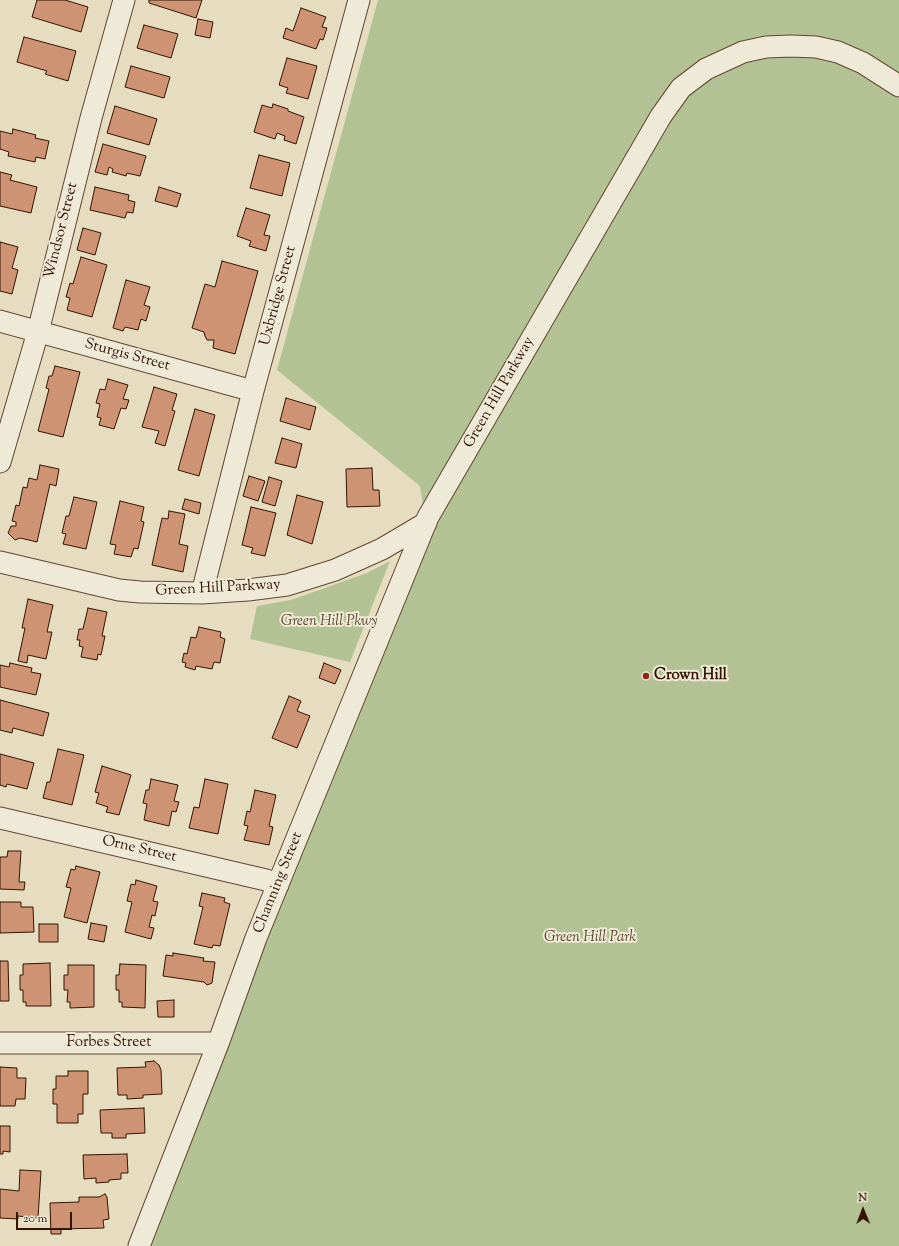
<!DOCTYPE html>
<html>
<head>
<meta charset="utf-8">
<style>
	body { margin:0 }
	#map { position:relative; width:899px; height:1246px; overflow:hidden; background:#e6ddc1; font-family:"Sorts Mill Goudy",serif }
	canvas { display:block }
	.north { position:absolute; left:843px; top:1190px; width:40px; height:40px; -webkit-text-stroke:3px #efe9d7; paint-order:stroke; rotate:359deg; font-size:11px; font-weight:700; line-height:16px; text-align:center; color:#331400 }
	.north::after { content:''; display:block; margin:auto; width:14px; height:18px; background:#331400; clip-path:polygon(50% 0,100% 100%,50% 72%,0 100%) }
	.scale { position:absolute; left:16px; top:1212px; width:56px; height:18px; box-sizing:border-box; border:2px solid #331400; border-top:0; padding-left:5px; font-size:12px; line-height:14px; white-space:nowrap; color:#331400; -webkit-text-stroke:3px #efe9d7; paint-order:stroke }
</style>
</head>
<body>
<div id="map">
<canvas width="899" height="1246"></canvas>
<div class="north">N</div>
<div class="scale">20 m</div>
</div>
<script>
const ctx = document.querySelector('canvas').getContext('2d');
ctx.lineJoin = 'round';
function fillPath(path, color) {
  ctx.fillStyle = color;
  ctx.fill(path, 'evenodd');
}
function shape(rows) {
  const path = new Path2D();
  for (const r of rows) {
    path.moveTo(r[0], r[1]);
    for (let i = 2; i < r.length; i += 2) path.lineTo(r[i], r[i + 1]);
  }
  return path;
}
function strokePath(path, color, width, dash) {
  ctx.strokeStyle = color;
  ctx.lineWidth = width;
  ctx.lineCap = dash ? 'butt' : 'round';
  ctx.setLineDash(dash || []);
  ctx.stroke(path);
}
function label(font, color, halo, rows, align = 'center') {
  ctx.font = font + ' "Sorts Mill Goudy",serif';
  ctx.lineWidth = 4;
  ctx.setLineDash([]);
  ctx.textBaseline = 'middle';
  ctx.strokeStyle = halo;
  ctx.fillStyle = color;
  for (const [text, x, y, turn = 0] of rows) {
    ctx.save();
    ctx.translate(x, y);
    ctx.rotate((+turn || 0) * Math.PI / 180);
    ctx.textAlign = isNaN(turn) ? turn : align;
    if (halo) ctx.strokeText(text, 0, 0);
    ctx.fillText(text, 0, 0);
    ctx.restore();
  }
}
fillPath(shape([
	[378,0,899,0,899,1246,139,1246,426,523,420,486,277,370],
	[390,561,350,662,250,639,257,606,291,600,367,573]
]), '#b3c294');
const building = shape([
	[37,0,65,0,88,7,81,32,32,17,37,0],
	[149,0,202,0,196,18,149,3,149,0],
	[301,8,326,17,322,27,327,28,323,40,320,39,316,49,283,38,286,28,293,31,301,8],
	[198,19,213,22,210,38,195,35,198,19],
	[144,25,178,34,171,58,137,48,144,25],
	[24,37,76,51,68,81,45,74,47,71,17,62,24,37],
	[287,58,317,66,308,99,286,93,288,88,279,85,287,58],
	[131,66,170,77,164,98,125,87,131,66],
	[273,104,288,109,288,111,304,117,296,144,284,140,285,136,277,133,275,139,254,132,262,105,272,108,273,104],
	[115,106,157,119,149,145,107,133,115,106],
	[13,129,36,135,35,138,49,141,45,159,36,157,35,162,8,156,9,152,0,149,0,131,12,134,13,129],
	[103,144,146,156,140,176,127,173,126,176,112,172,113,169,109,167,107,175,95,172,103,144],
	[259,155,290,163,282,196,250,188,259,155],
	[0,172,12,175,10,180,37,187,31,213,0,206,0,172],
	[95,187,129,195,128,200,135,202,133,213,127,212,125,218,90,210,95,187],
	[159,187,181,194,177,207,155,201,159,187],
	[246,208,270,215,264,235,270,236,266,251,249,246,251,241,237,236,246,208],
	[83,228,101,233,95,255,77,250,83,228],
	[0,242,18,247,12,268,18,270,12,294,0,291,0,242],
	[81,257,107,265,92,317,67,310,70,298,66,297,70,283,73,284,81,257],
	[222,261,258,271,235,354,213,348,214,340,207,340,205,336,204,332,192,328,205,284,215,287,222,261],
	[126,280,150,287,144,305,150,307,146,321,141,319,138,330,125,327,123,331,113,328,126,280],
	[55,366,80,372,63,437,38,431,49,389,46,388,49,376,52,376,55,366],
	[108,379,128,385,123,399,129,400,126,409,121,408,114,429,99,425,101,418,97,417,100,404,96,403,100,389,105,390,108,379],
	[154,387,177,394,172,410,175,411,165,446,155,443,159,431,142,427,154,387],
	[286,398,316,407,310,430,280,421,286,398],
	[195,409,215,415,199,476,178,470,195,409],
	[282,438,302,444,296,468,275,463,282,438],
	[40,465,59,469,56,486,50,484,37,542,20,538,15,540,8,533,11,526,16,526,16,522,12,521,16,505,19,506,23,487,27,488,29,478,37,480,40,465],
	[372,468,373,490,379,490,380,506,347,507,346,469,372,468],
	[249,476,265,481,258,501,243,496,249,476],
	[269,477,282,481,275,506,262,502,269,477],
	[297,495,323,502,312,544,287,535,297,495],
	[74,497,97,502,86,549,63,544,66,534,62,533,66,516,69,516,74,497],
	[185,499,201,503,199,514,182,509,185,499],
	[120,501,144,507,141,521,144,522,138,549,134,548,131,557,114,554,116,545,110,544,120,501],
	[251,507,276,513,265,556,251,553,253,548,242,545,251,507],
	[169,511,185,514,179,544,188,546,183,572,152,565,162,518,168,519,169,511],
	[28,599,53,605,47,632,52,632,46,659,28,655,27,663,18,661,25,628,22,628,28,599],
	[88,608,107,612,102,636,105,636,101,655,98,654,97,660,81,657,83,647,79,646,80,640,77,640,79,629,83,629,88,608],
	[199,627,221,632,220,637,225,639,220,663,214,662,212,669,196,666,195,670,185,667,186,663,182,662,184,653,187,654,191,637,196,638,199,627],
	[10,663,32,668,31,672,41,674,36,695,0,687,0,665,9,667,10,663],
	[324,663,341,670,335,684,319,678,324,663],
	[289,696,301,701,297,711,310,716,297,748,272,738,289,696],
	[0,700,49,713,43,736,13,728,12,733,0,730,0,700],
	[58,749,84,755,72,805,43,798,47,782,50,782,58,749],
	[0,754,34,763,27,789,7,784,6,787,0,785,0,754],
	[102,766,131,775,119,815,106,812,108,807,96,803,99,793,95,792,102,766],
	[151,779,178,785,174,801,179,802,176,812,172,811,169,826,144,820,147,804,143,803,146,790,149,790,151,779],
	[205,779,228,784,218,834,189,828,194,807,199,808,205,779],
	[255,790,276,795,269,826,273,827,269,845,244,840,248,826,244,825,247,811,250,812,255,790],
	[8,851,21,851,19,882,25,882,24,890,0,889,0,857,7,857,8,851],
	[76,866,100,872,87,923,64,917,71,888,66,887,71,869,75,870,76,866],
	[136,880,157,886,153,901,158,902,155,916,152,915,149,927,154,928,151,939,125,932,132,902,127,901,131,884,135,885,136,880],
	[202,893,225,898,224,902,230,904,220,946,213,945,212,948,194,944,203,907,199,906,202,893],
	[0,902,21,902,21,907,33,907,34,932,0,933,0,902],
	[91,923,107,926,104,942,88,939,91,923],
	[39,924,58,924,58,942,39,942,39,924],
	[173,953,204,958,203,961,215,962,212,983,207,985,204,982,163,976,166,955,173,956,173,953],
	[0,961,8,961,9,1001,0,1001,0,961],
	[50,963,51,1006,26,1006,26,1002,23,1002,23,990,20,990,20,975,23,975,23,964,50,963],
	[120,964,146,965,145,1008,122,1007,122,1002,119,1002,119,990,116,990,116,975,119,975,120,964],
	[68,965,94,965,94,1007,70,1008,70,1002,67,1002,68,990,64,990,64,975,68,975,68,965],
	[174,1000,174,1017,158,1017,157,1001,174,1000],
	[154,1061,159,1065,161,1070,162,1094,143,1095,143,1098,127,1099,127,1095,118,1095,117,1068,146,1067,145,1062,154,1061],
	[0,1067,17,1068,17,1078,26,1078,25,1099,16,1099,15,1106,0,1106,0,1067],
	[68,1071,88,1071,88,1094,83,1094,83,1114,78,1114,78,1123,57,1123,57,1104,53,1104,53,1089,56,1089,56,1076,68,1076,68,1071],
	[144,1108,145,1133,126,1134,126,1138,112,1138,112,1133,101,1133,100,1110,144,1108],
	[0,1126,10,1126,10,1152,3,1151,3,1154,0,1154,0,1126],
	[127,1154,128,1173,121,1173,121,1179,109,1180,109,1182,96,1183,96,1178,84,1179,83,1155,127,1154],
	[20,1170,41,1171,38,1218,18,1216,18,1219,0,1218,0,1189,19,1191,20,1170],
	[105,1194,107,1197,109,1219,103,1220,104,1228,61,1229,61,1234,51,1234,50,1203,79,1202,79,1197,99,1197,105,1194]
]);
fillPath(building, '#cd9373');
strokePath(building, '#331400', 1);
const minor = shape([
	[0,321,253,391],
	[0,462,38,332,91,118,124,0],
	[0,562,119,590,140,592,202,593,248,590,287,585,335,570,382,549,426,523],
	[202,593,253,391,359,0],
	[0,818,266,880,278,885],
	[0,1043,218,1043],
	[139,1246,219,1041,256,938,428,517,661,116,681,88,706,69,743,52,766,47,791,46,816,47,838,52,863,63,899,86]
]);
strokePath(minor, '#604630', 23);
strokePath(minor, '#efe9d7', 21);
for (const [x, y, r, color] of [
	[646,676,4,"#8f2418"]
]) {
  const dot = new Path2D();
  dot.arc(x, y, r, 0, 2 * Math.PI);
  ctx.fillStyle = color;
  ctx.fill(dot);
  strokePath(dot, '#efe9d7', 1.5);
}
label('15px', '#331400', '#efe9d7', [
	["Windsor Street",62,231,-76],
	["Uxbridge Street",279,296,-75],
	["Sturgis Street",127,356,15],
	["Green Hill Parkway",500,393,-60],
	["Green Hill Parkway",218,589,-3],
	["Orne Street",139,850,13],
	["Channing Street",279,883,-68],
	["Forbes Street",109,1043]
]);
label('italic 15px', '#59482c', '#efe9d7', [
	["Green Hill Pkwy",329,622],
	["Green Hill Park",590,938]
]);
label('bold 15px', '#331400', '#efe9d7', [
	["Crown Hill",654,676]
], 'left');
</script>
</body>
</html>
